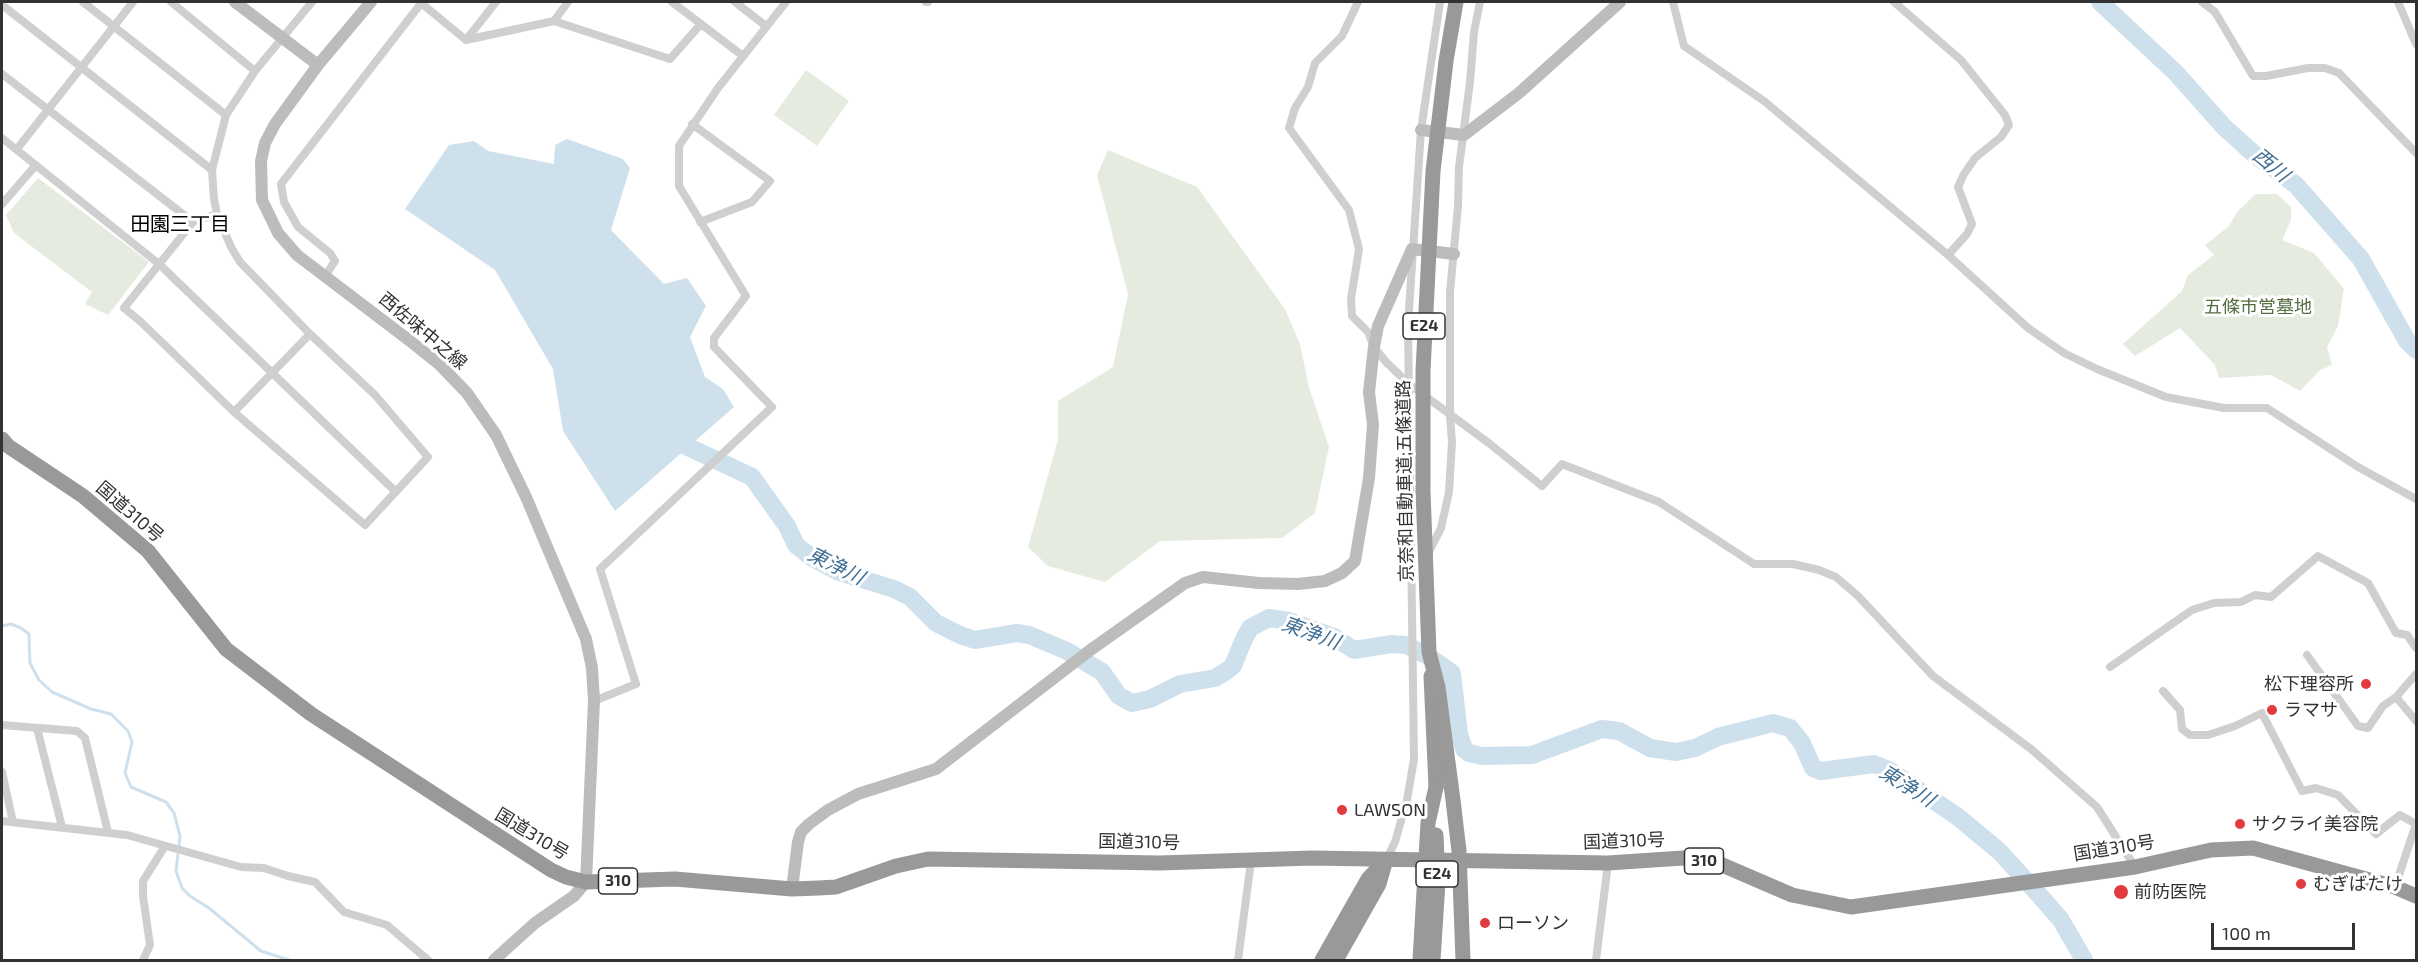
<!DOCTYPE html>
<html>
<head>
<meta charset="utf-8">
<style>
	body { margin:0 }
	#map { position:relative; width:2418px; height:962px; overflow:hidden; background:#fff; font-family:"Exo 2",sans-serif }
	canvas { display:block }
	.frame { position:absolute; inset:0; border:3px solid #323232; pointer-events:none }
	.scale { position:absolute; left:2211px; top:923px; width:144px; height:27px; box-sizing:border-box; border:3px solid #323232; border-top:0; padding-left:8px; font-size:18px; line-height:21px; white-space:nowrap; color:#323232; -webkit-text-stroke:4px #fff; paint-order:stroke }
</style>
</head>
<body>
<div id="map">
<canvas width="2418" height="962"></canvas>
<div class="frame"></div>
<div class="scale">100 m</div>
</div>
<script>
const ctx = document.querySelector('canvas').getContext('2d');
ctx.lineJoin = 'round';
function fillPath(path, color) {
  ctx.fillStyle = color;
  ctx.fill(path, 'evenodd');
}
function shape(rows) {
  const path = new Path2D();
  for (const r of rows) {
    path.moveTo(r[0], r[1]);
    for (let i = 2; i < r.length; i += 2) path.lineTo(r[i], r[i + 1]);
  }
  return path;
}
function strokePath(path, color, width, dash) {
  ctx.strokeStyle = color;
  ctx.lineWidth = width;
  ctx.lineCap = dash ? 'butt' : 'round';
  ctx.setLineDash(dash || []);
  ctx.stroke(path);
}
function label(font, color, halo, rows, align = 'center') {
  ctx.font = font + ' "Exo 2","Noto Sans JP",sans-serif';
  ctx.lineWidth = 6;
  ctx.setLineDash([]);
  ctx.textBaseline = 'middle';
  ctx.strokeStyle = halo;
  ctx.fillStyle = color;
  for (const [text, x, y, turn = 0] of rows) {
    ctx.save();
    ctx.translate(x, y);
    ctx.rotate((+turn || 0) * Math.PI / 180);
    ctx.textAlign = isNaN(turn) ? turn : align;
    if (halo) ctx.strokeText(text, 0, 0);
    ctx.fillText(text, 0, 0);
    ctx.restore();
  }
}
fillPath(shape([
	[806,70,849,101,817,146,774,115],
	[1108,150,1197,187,1285,309,1300,344,1309,388,1329,447,1315,513,1282,538,1160,541,1105,582,1048,566,1028,547,1058,440,1058,401,1113,367,1128,294,1097,175],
	[38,178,149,262,108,315,85,304,92,292,14,233,6,215],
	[2256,194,2277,194,2291,207,2291,220,2282,240,2314,253,2344,289,2338,326,2327,347,2332,365,2320,370,2300,391,2271,375,2219,378,2215,365,2180,328,2135,356,2123,344,2182,291,2188,275,2214,255,2205,245,2228,227,2238,211]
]), '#e5ebde');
fillPath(shape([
	[567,139,623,159,630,168,611,230,664,284,687,278,706,306,690,337,705,377,723,389,734,407,615,511,563,431,553,369,495,270,405,209,449,145,474,141,488,151,554,164,555,145]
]), '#cfe0ed');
strokePath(shape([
	[2,626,11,624,21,628,29,634,30,663,39,680,52,692,91,709,111,714,128,731,132,742,125,773,131,787,166,802,174,813,180,836,176,871,182,888,190,896,209,908,261,951,289,960]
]), '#cfe0ed', 3);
strokePath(shape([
	[2100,2,2176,73,2224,127,2254,154,2296,185,2361,259,2407,341,2416,350],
	[667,437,752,477,787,526,796,545,811,557,839,572,894,589,910,597,936,623,960,635,975,640,1017,633,1029,635,1067,651,1102,672,1119,696,1132,703,1150,699,1180,684,1215,678,1225,672,1233,666,1243,641,1250,628,1269,618,1289,621,1334,637,1354,650,1392,644,1406,645,1428,656,1452,673,1459,734,1464,749,1469,753,1482,756,1532,755,1602,729,1619,731,1650,748,1676,752,1695,748,1718,737,1773,723,1790,728,1802,743,1813,768,1821,771,1874,764,1889,770,1958,817,1999,851,2041,897,2061,920,2084,960]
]), '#cfe0ed', 18);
strokePath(shape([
	[83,2,226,115],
	[171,2,255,71],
	[672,2,743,56],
	[735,2,766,26],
	[926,2,928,2],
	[1358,2,1342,36,1315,63,1308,87,1295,108,1289,128,1349,210,1359,249,1351,299,1352,316,1368,332,1374,347,1386,362,1409,384,1490,444,1542,486,1562,464,1659,502,1754,564,1793,564,1819,570,1836,577,1858,596,1933,676,2031,749,2097,807,2135,867],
	[1673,2,1684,46,1764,101,1948,255,2028,328,2064,353,2097,369,2166,397,2224,408,2267,408,2358,467,2416,499],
	[1894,2,1961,60,2005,115,2009,125,2001,137,1975,158,1964,174,1958,187,1972,224,1967,234,1948,255],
	[2202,2,2215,12,2253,76,2266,76,2308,68,2325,68,2339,73,2416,153],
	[2398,2,2416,44],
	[421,3,466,40],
	[2,5,212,170],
	[554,21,568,2],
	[466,40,554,21,670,59,701,24],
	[466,40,496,2],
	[2,74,193,222],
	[692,124,770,181,752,202,700,222],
	[2,138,159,264,396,492],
	[17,149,133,2],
	[2,204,36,165],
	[217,214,193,222,124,308,141,322,234,412,365,525,428,457,375,395,310,334,240,262,231,247,217,214,214,199,212,170,226,115,255,71,312,2],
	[325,276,335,261,330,253,298,227,284,202,281,184,422,2],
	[234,412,310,334],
	[1428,554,1441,528,1449,492,1452,442,1450,416,1450,292,1458,206,1459,167,1470,82,1474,32,1480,2],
	[2307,655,2358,726,2368,728,2383,706,2396,697],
	[2110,667,2192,610,2214,603,2241,602,2255,595,2271,597,2318,556,2368,583,2396,633,2407,635,2416,648],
	[2416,674,2396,697,2416,721],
	[2163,691,2180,710,2182,729,2190,735,2208,735,2235,726,2262,713,2302,791,2316,788,2338,795,2376,834,2400,815,2416,824],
	[594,701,636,684,600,569,772,407,714,347,714,338,746,296,679,186,679,146,718,88,786,2],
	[2,725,77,731,85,738,108,832],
	[37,728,62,827],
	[2,772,13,822],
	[2,821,127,835,241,867,264,868,288,876,315,882,344,912,387,925,428,960],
	[1386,860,1395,842,1407,800,1414,759,1408,325,1421,130,1440,2],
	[2395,887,2416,824],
	[143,960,150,945,143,896,143,881,165,846],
	[1238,960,1251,861],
	[1596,960,1608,863]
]), '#cfcfcf', 8);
strokePath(shape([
	[235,2,318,65],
	[371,2,318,65,275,124,265,143,261,161,262,200,278,233,297,255,414,344,439,364,467,393,496,435,526,497,586,639,592,668,594,701,586,882,574,896,535,923,494,960],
	[1421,130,1464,135,1519,93,1620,2],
	[792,889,798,842,801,832,809,824,828,810,858,794,936,769,1089,651,1185,583,1203,577,1259,583,1298,584,1325,581,1342,573,1355,561,1369,478,1373,425,1369,392,1374,347,1378,326,1412,249,1454,254]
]), '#bcbcbc', 12);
strokePath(shape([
	[2,439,8,446,83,496,148,551,226,649,311,714,551,870,566,877,586,882,675,879,792,889,819,888,836,887,896,866,928,859,1160,863,1312,858,1608,863,1683,858,1720,864,1792,895,1851,907,2135,867,2211,850,2253,848,2395,887,2416,896],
	[1431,676,1436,787],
	[1322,960,1368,879,1386,860],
	[1336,960,1379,884,1385,863]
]), '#999', 15);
strokePath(shape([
	[1456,2,1446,61,1433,171,1423,371,1423,491,1429,652,1438,687,1453,800,1459,851,1463,960],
	[1420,960,1428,823,1436,787],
	[1433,960,1438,882,1436,835]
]), '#999', 15);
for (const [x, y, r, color] of [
	[2366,684,6,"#e23b3f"],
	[2272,710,6,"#e23b3f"],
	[1342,810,6,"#e23b3f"],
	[2240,824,6,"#e23b3f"],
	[2301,884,6,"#e23b3f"],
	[2121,892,8,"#e23b3f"],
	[1485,923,6,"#e23b3f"]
]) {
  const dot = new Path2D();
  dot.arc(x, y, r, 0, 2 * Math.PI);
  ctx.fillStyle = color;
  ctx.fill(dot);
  strokePath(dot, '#fff', 2);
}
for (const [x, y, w] of [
	[1424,326,42],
	[1704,861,39],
	[1437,874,42],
	[618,881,39]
]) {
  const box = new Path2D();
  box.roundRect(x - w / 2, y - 13, w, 26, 4.5);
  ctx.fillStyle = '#fff';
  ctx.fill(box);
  strokePath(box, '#323232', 1.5);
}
label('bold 16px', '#323232', null, [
	["E24",1424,326],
	["310",1704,861],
	["E24",1437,874],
	["310",618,881]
]);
label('18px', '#536e3f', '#fff', [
	["五條市営墓地",2258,307]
]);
label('18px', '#323232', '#fff', [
	["西佐味中之線",423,331,40],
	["京奈和自動車道;五條道路",1405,481,-91],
	["国道310号",130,512,41],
	["国道310号",532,834,31],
	["国道310号",1624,841,-2],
	["国道310号",1139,842,1],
	["国道310号",2114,848,-9]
]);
label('18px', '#323232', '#fff', [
	["松下理容所",2354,684,"right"],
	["ラマサ",2284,710],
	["LAWSON",1354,810],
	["サクライ美容院",2252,824],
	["むぎばたけ",2313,884],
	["前防医院",2134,892],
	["ローソン",1497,923]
], 'left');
label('italic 20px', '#406f94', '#fff', [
	["西川",2271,165,39],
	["東浄川",836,566,26],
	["東浄川",1311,633,20],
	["東浄川",1907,786,32]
]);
label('20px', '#000', '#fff', [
	["田園三丁目",180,224]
]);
</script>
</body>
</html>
